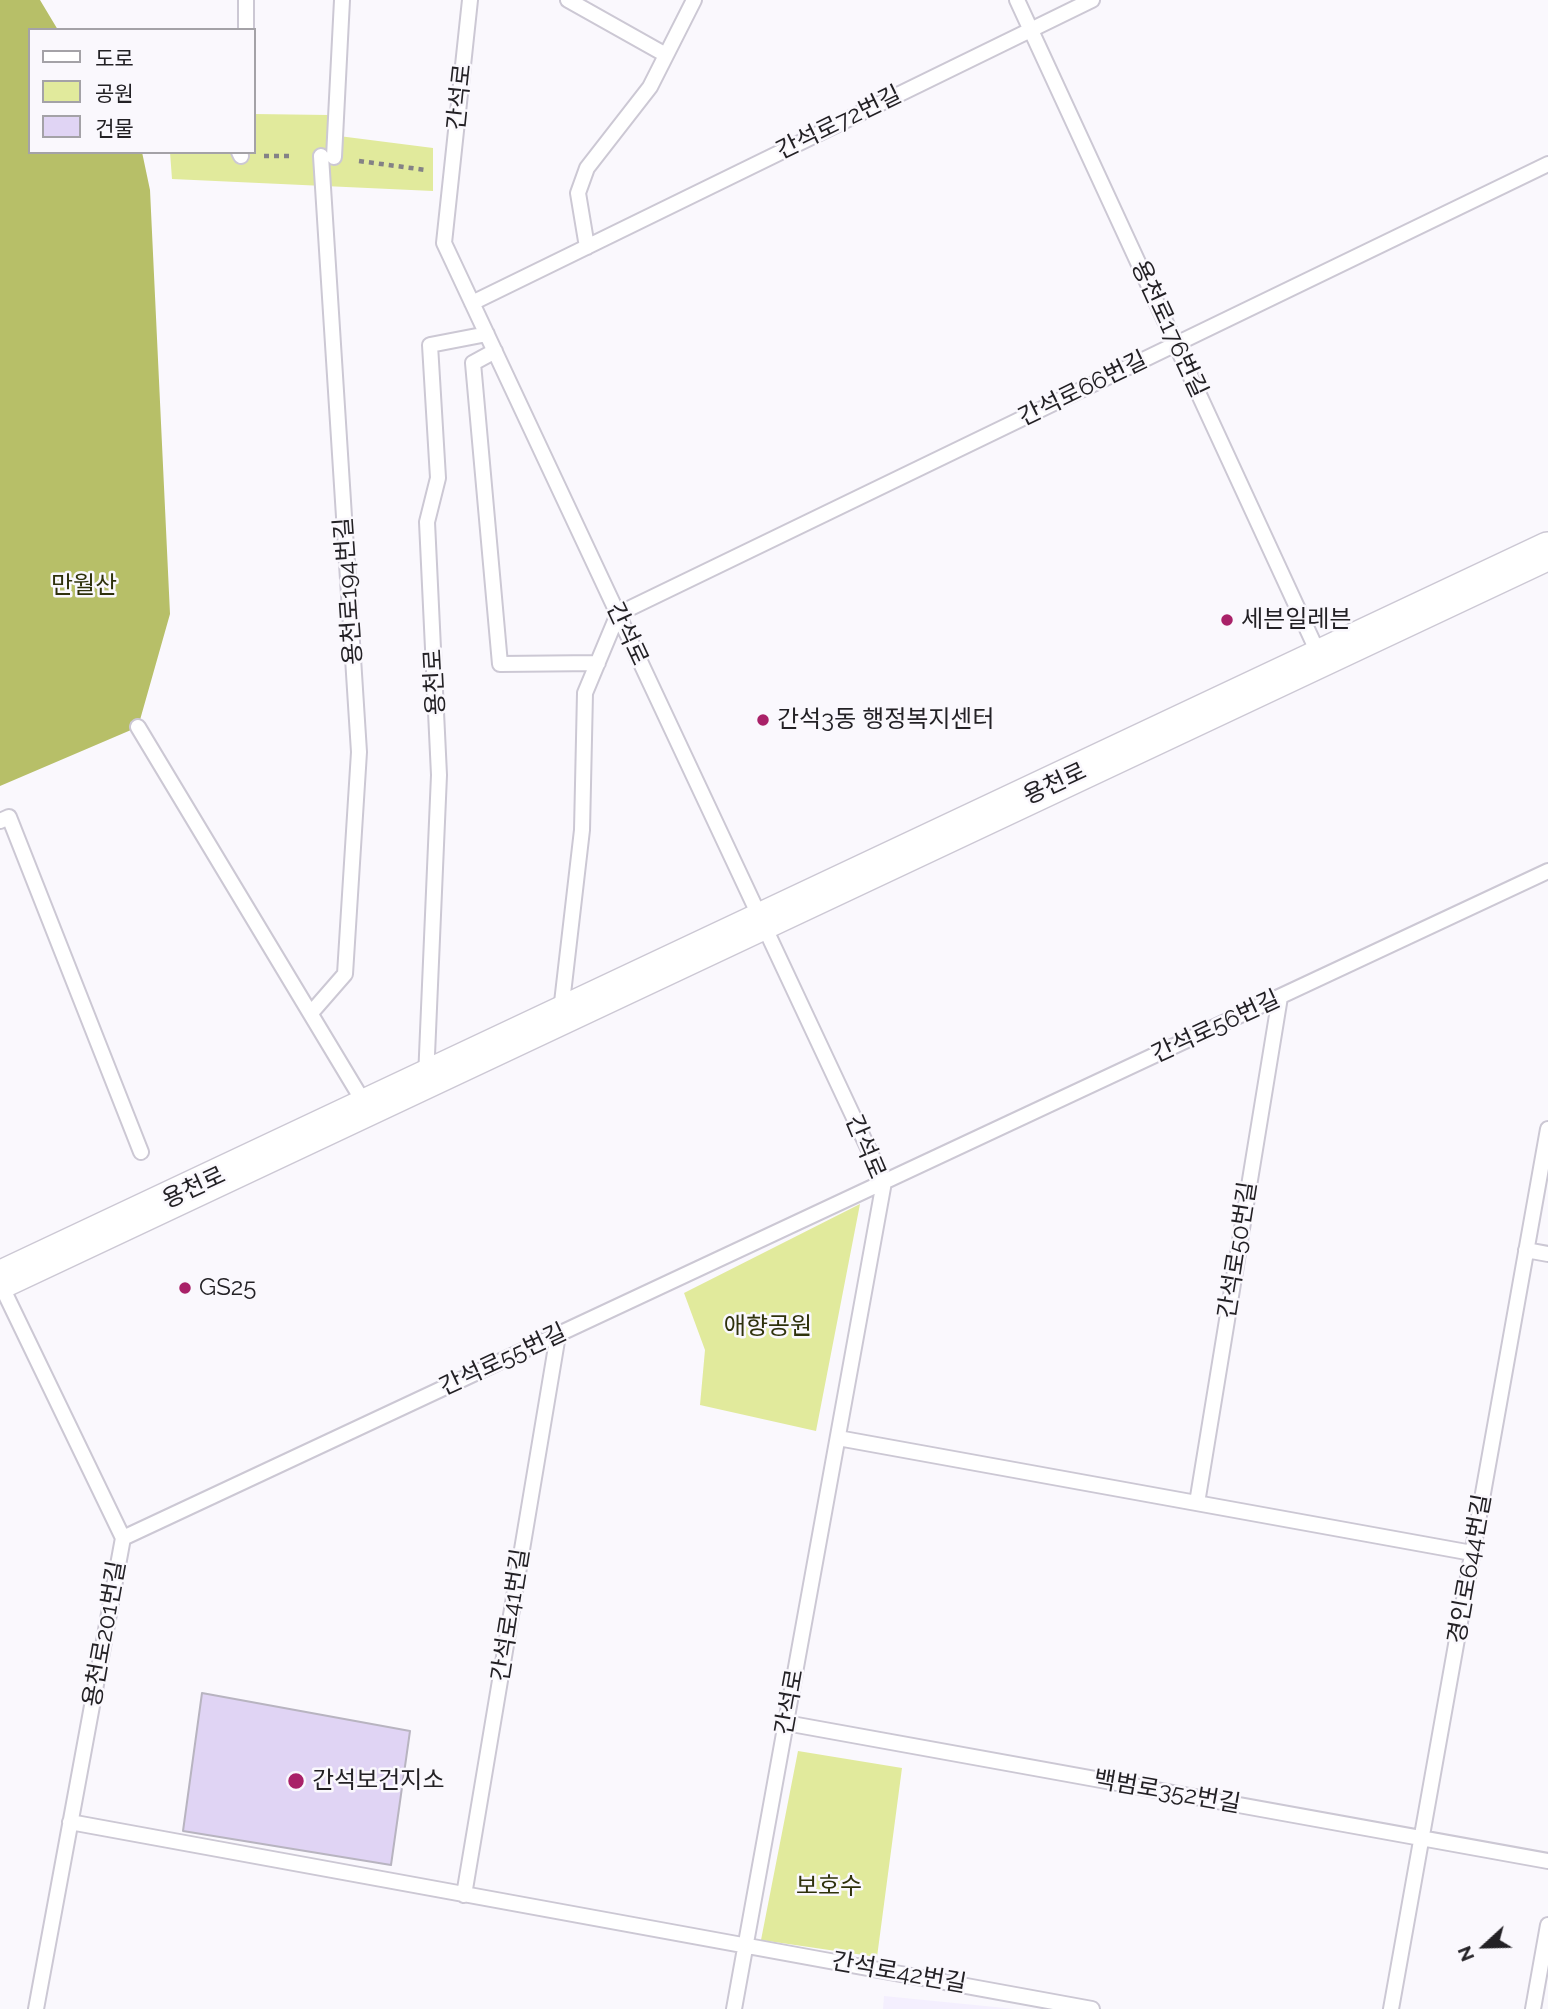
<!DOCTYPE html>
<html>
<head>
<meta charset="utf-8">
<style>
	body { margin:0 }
	#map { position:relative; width:1548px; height:2009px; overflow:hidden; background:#faf8fd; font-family:Raleway,"Noto Sans KR",sans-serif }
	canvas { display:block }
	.legend { position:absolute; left:28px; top:28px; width:228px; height:126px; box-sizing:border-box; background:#faf8fd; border:2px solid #a4a2a7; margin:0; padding:9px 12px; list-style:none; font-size:21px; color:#232125 }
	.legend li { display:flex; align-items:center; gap:14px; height:35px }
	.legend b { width:35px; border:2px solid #a4a2a7 }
	.north { position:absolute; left:1450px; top:1911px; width:70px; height:70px; -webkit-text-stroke:5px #faf8fd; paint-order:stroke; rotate:248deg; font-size:19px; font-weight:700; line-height:28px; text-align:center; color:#232125 }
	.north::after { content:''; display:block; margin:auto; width:24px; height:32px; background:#232125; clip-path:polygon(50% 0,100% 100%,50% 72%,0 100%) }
</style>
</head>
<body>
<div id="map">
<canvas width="1548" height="2009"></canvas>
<ul class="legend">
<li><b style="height:9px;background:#fff"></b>도로</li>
<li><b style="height:19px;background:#e1ea9c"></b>공원</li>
<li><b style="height:19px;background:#e0d4f4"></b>건물</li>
</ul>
<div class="north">N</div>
</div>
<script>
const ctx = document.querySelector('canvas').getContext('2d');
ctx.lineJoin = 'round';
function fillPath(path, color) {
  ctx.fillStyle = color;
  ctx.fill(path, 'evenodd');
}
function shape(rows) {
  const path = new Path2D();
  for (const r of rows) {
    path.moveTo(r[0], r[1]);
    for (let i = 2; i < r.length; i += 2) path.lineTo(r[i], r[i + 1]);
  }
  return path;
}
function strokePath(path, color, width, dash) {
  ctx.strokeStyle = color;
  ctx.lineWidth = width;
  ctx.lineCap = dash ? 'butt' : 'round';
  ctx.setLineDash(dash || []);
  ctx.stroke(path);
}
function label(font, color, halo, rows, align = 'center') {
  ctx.font = font + ' Raleway,"Noto Sans KR",sans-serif';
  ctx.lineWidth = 5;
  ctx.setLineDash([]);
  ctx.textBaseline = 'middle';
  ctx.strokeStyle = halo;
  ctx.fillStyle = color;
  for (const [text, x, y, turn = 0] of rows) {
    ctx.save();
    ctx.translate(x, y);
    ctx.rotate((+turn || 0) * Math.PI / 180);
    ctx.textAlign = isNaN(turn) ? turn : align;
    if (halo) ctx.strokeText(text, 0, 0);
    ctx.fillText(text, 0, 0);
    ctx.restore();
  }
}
fillPath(shape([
	[884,1996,1015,2009,883,2009]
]), '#f4effe');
fillPath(shape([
	[254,114,329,115,331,135,433,148,433,191,172,179,170,152,254,152],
	[860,1204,816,1431,700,1405,705,1350,684,1293],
	[798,1751,902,1768,877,1957,761,1940]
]), '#e1ea9c');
fillPath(shape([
	[0,0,40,0,58,30,30,30,30,152,142,152,150,190,170,614,138,727,0,786]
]), '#b7bf68');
const building = shape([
	[202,1693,410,1731,391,1865,183,1831,202,1693]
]);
fillPath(building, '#e0d4f4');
strokePath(building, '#b8b4c0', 2);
const service = shape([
	[246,0,246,30],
	[470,0,444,243,884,1182,734,2009],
	[568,0,666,55],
	[1017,0,1320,657],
	[239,152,241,156],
	[334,157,342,0],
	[587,247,578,193,587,168,650,87,694,0],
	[472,303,1092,0],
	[495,351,473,363,500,664,598,663],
	[138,727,366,1106],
	[0,821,9,817,141,1152],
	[561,1011,582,830,585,693,618,614,1548,164],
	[311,1013,345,974,359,752,321,156],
	[426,1078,439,775,427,522,438,478,430,345,487,334],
	[1526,1250,1548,1254],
	[0,1283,123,1538,36,2009],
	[838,1438,1472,1553],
	[1197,1503,1280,997],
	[123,1538,1548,871],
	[786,1723,1548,1861],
	[70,1822,1092,2009],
	[464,1895,558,1335],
	[1391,2009,1548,1129],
	[1533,2009,1548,1925]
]);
const tertiary = shape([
	[0,1280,1548,551]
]);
strokePath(service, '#ccc8d4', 18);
strokePath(tertiary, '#ccc8d4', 40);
strokePath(shape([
	[264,156,294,156],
	[359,161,426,170]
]), '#848286', 4.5, [5, 5]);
strokePath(service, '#fff', 14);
strokePath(tertiary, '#fff', 37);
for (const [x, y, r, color] of [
	[1227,620,7,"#a92168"],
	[763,720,7,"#a92168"],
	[185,1288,7,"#a92168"],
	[296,1781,9,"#a92168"]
]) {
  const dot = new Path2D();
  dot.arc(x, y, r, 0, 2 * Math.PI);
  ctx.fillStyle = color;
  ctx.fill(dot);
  strokePath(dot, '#faf8fd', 2.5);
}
label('24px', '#232125', '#faf8fd', [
	["간석로",460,97,-84],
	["간석로72번길",839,123,-26],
	["용천로176번길",1169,329,65],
	["간석로66번길",1083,389,-26],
	["용천로194번길",349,591,-94],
	["간석로",627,634,65],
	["용천로",435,682,-93],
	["용천로",1055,784,-25],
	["간석로56번길",1216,1027,-25],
	["간석로",865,1147,67],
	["용천로",194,1188,-25],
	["간석로50번길",1238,1250,-81],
	["간석로55번길",503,1360,-25],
	["경인로644번길",1470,1569,-80],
	["간석로41번길",511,1615,-81],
	["용천로201번길",105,1634,-80],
	["간석로",790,1702,-80],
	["백범로352번길",1167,1792,10],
	["간석로42번길",899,1973,10]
]);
label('24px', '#2e310b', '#faf8fd', [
	["만월산",84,586],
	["애향공원",768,1327],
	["보호수",829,1887]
]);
label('24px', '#232125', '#faf8fd', [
	["세븐일레븐",1241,620],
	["간석3동 행정복지센터",777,720],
	["GS25",199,1288],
	["간석보건지소",312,1781]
], 'left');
</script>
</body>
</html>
